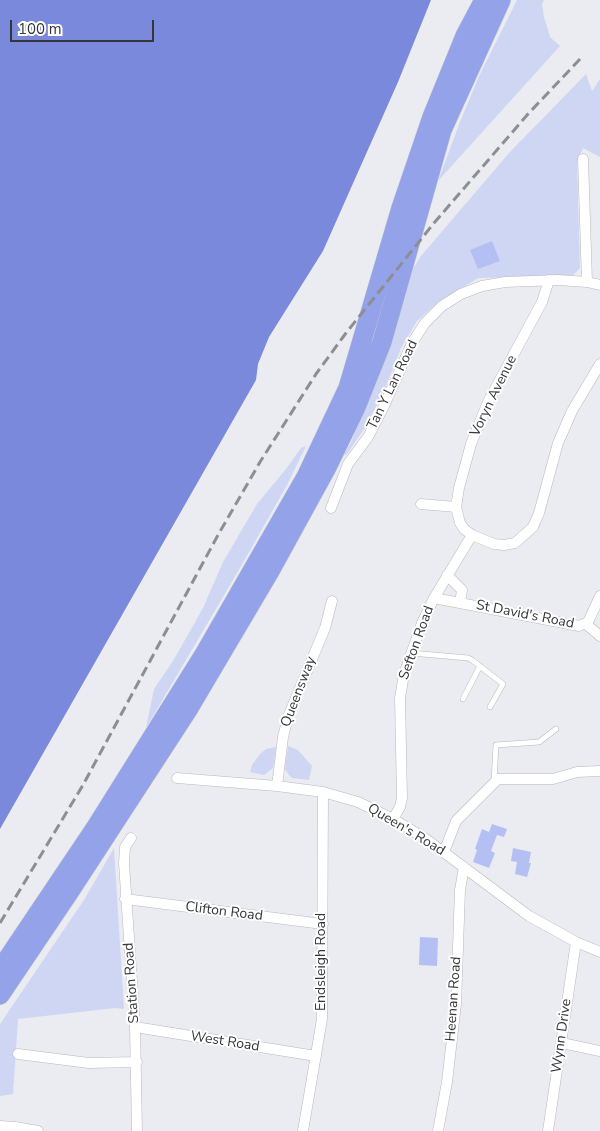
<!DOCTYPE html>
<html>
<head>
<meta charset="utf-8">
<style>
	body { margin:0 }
	#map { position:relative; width:600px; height:1131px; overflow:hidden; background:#eaecf1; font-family:"Nunito Sans",sans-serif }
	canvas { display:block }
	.scale { position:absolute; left:10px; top:20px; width:144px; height:22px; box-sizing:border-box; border:2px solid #353638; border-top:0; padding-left:6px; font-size:15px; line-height:18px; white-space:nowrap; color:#353638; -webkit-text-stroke:4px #fff; paint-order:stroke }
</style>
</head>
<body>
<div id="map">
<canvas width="600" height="1131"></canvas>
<div class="scale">100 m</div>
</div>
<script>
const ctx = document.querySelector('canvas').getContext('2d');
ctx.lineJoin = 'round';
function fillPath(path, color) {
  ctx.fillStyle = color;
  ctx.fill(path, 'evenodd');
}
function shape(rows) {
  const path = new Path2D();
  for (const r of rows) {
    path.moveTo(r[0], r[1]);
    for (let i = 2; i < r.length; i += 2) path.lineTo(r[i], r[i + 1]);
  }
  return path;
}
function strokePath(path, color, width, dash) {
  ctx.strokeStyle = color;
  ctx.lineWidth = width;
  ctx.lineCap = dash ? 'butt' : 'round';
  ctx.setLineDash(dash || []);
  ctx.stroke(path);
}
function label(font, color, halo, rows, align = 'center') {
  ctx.font = font + ' "Nunito Sans",sans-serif';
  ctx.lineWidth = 4;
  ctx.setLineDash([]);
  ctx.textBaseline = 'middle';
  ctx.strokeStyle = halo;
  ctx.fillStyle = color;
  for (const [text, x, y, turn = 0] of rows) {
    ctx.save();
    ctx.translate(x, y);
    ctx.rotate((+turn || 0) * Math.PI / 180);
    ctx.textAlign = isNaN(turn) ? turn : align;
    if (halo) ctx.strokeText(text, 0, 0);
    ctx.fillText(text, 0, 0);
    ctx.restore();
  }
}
fillPath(shape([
	[517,0,544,0,542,4,544,17,550,37,560,46,438,181,460,122,479,76],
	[586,74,592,91,600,79,600,157,583,148,577,162,580,268,572,276,478,278,437,303,417,321,401,348,383,394,364,429,347,454,343,456,351,442,385,357,410,273,421,256,509,153],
	[306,446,287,485,240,568,146,728,154,689,173,661,203,608,223,562,257,504,286,469,301,448],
	[288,746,298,750,312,766,309,780,292,778,288,774,285,769],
	[276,747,273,768,264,775,250,772,252,765,260,754,266,749],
	[114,848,124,1009,115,1008,18,1019,13,1094,0,1096,0,1024,84,900]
]), '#cfd6f3');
fillPath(shape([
	[0,0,431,0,398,82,323,251,269,337,258,364,256,380,0,829]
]), '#7a89dc');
fillPath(shape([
	[492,241,500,261,478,269,470,250],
	[492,824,507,829,504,837,497,835,491,851,495,853,489,868,473,862,477,850,475,849,482,829,489,832],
	[513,848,531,852,529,863,531,863,527,877,515,874,517,862,511,861],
	[420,937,438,938,437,966,419,965]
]), '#b4c0f4');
const lane = shape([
	[411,653,468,658,472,660,503,684,490,707],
	[463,699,480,666],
	[494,782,496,745,539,742,556,729]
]);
const street = shape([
	[583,159,587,282],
	[549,280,542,302,488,402,471,444,459,488,456,507,460,523,464,529,472,535,494,544,504,545,515,543,533,527,539,513,558,443,572,411,600,364],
	[421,504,456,507],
	[331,508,348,464,368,437,384,406,412,343,425,323,442,306,461,294,482,286,505,282,558,280,587,282,600,285],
	[447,575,462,590,460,603],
	[434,598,579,626,588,622,600,596],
	[586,624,600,636],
	[177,778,277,786,323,792,358,802,393,819,426,839,529,916,576,942,600,952],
	[277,786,283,737,288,717,325,628,332,601],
	[393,819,400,807,402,798,400,698,404,674,422,623,434,598,472,535],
	[131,838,125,847,124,863,135,1027,137,1131],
	[444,852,456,821,498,779,553,779,577,772,600,771],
	[125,899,323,924],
	[135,1027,316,1056],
	[562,1043,600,1051],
	[18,1054,89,1063,137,1062],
	[0,1126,15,1127,38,1131],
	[303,1131,322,1019,323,792],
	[438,1131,447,1082,456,1004,460,890,464,867],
	[548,1131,576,942]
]);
const highway = shape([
	[0,970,96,827,205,653,306,477,348,388,401,208,432,117,465,36,484,0],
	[0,995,70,891,189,708,270,571,326,469,356,407,382,342,442,130,501,0]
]);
strokePath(lane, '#b7b8be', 6);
strokePath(street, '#b7b8be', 11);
strokePath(highway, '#cacbcb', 20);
strokePath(lane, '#fff', 5);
strokePath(street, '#fff', 10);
strokePath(highway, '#94a2ea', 19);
strokePath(shape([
	[0,923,83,785,218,535,260,462,316,374,346,333,434,223,528,114,581,58]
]), '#8c8e91', 3, [10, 5]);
label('14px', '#353638', '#fff', [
	["Tan Y Lan Road",393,385,-64],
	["Voryn Avenue",494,396,-64],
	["St David's Road",525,615,11],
	["Sefton Road",417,643,-70],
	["Queensway",299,692,-69],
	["Queen's Road",406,830,31],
	["Clifton Road",224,912,7],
	["Endsleigh Road",322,962,-90],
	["Station Road",132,983,-94],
	["Heenan Road",454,999,-86],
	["Wynn Drive",562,1036,-82],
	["West Road",225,1042,9]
]);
</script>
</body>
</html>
